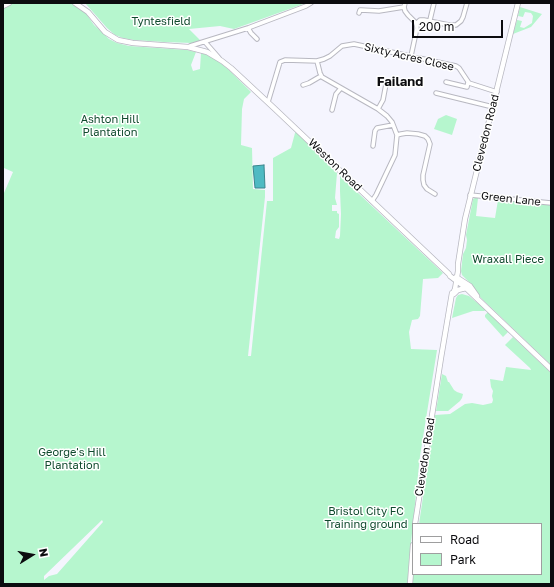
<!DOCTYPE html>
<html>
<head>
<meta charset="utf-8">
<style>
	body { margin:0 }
	#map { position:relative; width:554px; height:587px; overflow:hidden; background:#f5f5fe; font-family:"Golos Text",sans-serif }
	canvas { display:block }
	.frame { position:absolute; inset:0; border:4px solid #0c0c0f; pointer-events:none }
	.legend { position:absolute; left:412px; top:523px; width:130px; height:52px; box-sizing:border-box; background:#fff; border:1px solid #9e9e9f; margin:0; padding:5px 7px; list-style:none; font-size:12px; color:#0c0c0f }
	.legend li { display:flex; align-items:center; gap:8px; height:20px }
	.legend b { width:20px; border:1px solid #9e9e9f }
	.north { position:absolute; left:12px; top:535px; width:40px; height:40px; -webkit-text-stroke:3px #fff; paint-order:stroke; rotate:79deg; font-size:11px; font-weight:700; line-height:16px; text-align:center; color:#0c0c0f }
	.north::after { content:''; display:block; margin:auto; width:14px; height:18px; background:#0c0c0f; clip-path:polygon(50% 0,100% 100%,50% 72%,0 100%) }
	.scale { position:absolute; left:412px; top:20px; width:91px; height:18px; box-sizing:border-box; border:2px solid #0c0c0f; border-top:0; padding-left:5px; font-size:12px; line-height:14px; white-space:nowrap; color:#0c0c0f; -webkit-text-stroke:3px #fff; paint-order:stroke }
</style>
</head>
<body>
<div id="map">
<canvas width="554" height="587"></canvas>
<div class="frame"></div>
<ul class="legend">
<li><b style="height:5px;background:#fff"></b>Road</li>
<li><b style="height:11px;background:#b6f6ce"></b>Park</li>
</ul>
<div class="north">N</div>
<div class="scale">200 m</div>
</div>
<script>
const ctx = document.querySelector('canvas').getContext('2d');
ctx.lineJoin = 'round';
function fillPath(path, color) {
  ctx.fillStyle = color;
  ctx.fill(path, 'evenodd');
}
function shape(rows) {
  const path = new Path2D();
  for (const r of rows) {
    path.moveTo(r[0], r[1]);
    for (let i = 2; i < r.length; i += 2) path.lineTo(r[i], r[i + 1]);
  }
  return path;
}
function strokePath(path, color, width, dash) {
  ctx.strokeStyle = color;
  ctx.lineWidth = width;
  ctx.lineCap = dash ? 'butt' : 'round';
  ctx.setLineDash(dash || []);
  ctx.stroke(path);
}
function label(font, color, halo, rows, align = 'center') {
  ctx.font = font + ' "Golos Text",sans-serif';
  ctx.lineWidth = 3;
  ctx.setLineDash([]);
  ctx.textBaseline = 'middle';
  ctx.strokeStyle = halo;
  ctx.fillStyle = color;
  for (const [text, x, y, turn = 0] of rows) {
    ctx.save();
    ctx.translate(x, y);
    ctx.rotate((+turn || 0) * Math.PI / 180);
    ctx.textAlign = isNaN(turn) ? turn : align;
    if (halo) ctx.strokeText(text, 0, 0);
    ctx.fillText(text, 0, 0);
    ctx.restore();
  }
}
fillPath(shape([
	[14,3,74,3,85,12,94,25,103,33,109,39,117,43,129,46,187,50,196,52,191,65,193,71,200,69,201,53,213,57,229,70,251,92,244,99,242,109,241,145,252,148,253,189,265,190,265,197,248,356,251,356,267,201,273,201,273,158,291,148,295,133,296,132,337,173,335,198,337,205,332,205,332,211,337,211,337,213,339,214,339,227,336,231,335,238,339,239,340,236,341,214,340,191,340,176,443,273,438,278,423,279,420,316,418,319,412,320,409,332,411,349,437,350,420,456,409,562,408,584,3,584,3,193,4,193,13,172,4,168,3,170,3,8],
	[102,520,103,522,57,574,49,576,44,580,44,576],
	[85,3,306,3,234,29,220,26,189,29,201,41,192,43,164,42,134,40,123,38,115,35,107,28],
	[520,7,542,14,531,27,513,34,517,20,522,21,520,27,524,28,532,23,533,16,531,13,525,12,523,17,518,16],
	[446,115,457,119,452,135,434,129,438,119],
	[475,198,478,198,476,216,495,218,498,200,551,205,551,365,480,297,472,285,462,275,461,271,463,254,466,248,467,240,466,235,473,199],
	[462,294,469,296,486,310,484,311,473,311,452,318,456,298,458,295],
	[488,312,508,332,503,337,485,317,485,315],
	[513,337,551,373,551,584,413,584,413,574,541,574,541,524,419,524,435,415,450,414,465,404,472,403,483,405,492,403,493,400,492,396,493,391,491,387,490,379,503,381,506,367,531,370,530,368,505,345],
	[442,374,446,376,448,382,449,382,454,390,457,392,463,394,462,398,460,401,448,411,436,411]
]), '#b6f6ce');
const water = shape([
	[264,165,265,188,255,188,253,166,264,165]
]);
fillPath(water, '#4ebac3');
strokePath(water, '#3a868d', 1);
const minor = shape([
	[405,3,404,7,405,11,408,15,416,23,417,28,411,56],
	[359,13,360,10,361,10,379,11,404,7],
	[430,20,434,3],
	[416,24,420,20,424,20,449,25,456,25,461,21,463,17,467,3],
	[248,28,251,33,257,39],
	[205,42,219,58],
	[190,46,248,28,306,6,311,3],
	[317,61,324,59,330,56,342,46,354,44,456,66,459,68,469,83,497,92],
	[446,82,467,87,468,82],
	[303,85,309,83,321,76],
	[436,93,493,107],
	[268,102,280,62,285,60,317,61,320,73,322,77,378,109,387,116,392,122,397,135,395,155,376,195,372,201],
	[378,109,383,100,386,84],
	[332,110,336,94,341,88],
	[397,135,401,134,407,133,418,134,425,136,428,139,430,144,423,175,423,180,424,185,427,189,435,194],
	[373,146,375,131,377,128,393,125],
	[470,195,551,203]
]);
const major = shape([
	[75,3,88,12,105,32,118,40,133,43,188,47,207,52,222,61,231,68,275,109,449,274,450,276,466,288,551,369],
	[3,6,9,3],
	[456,277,470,286,477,296],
	[454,294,458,290,466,288],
	[452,295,455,289,458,271,458,264,465,219,518,3],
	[415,524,441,358,452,293],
	[410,584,413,545]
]);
strokePath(minor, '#b8b8c1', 5.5);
strokePath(major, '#b8b8c1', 6);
strokePath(minor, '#fff', 3.5);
strokePath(major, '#fff', 4.5);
label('11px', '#0f4a2d', '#fff', [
	["Tyntesfield",161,22],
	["Ashton Hill",110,120],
	["Plantation",110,133],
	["Wraxall Piece",508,260],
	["George's Hill",72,453],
	["Plantation",72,466],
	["Bristol City FC",366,512],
	["Training ground",366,525]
]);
label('11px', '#0c0c0f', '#fff', [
	["Sixty Acres Close",409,57,13],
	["Clevedon Road",486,133,-76],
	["Weston Road",335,165,44],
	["Green Lane",511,199,6],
	["Clevedon Road",425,457,-81]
]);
label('bold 13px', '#0c0c0f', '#fff', [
	["Failand",400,82]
]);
</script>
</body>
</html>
